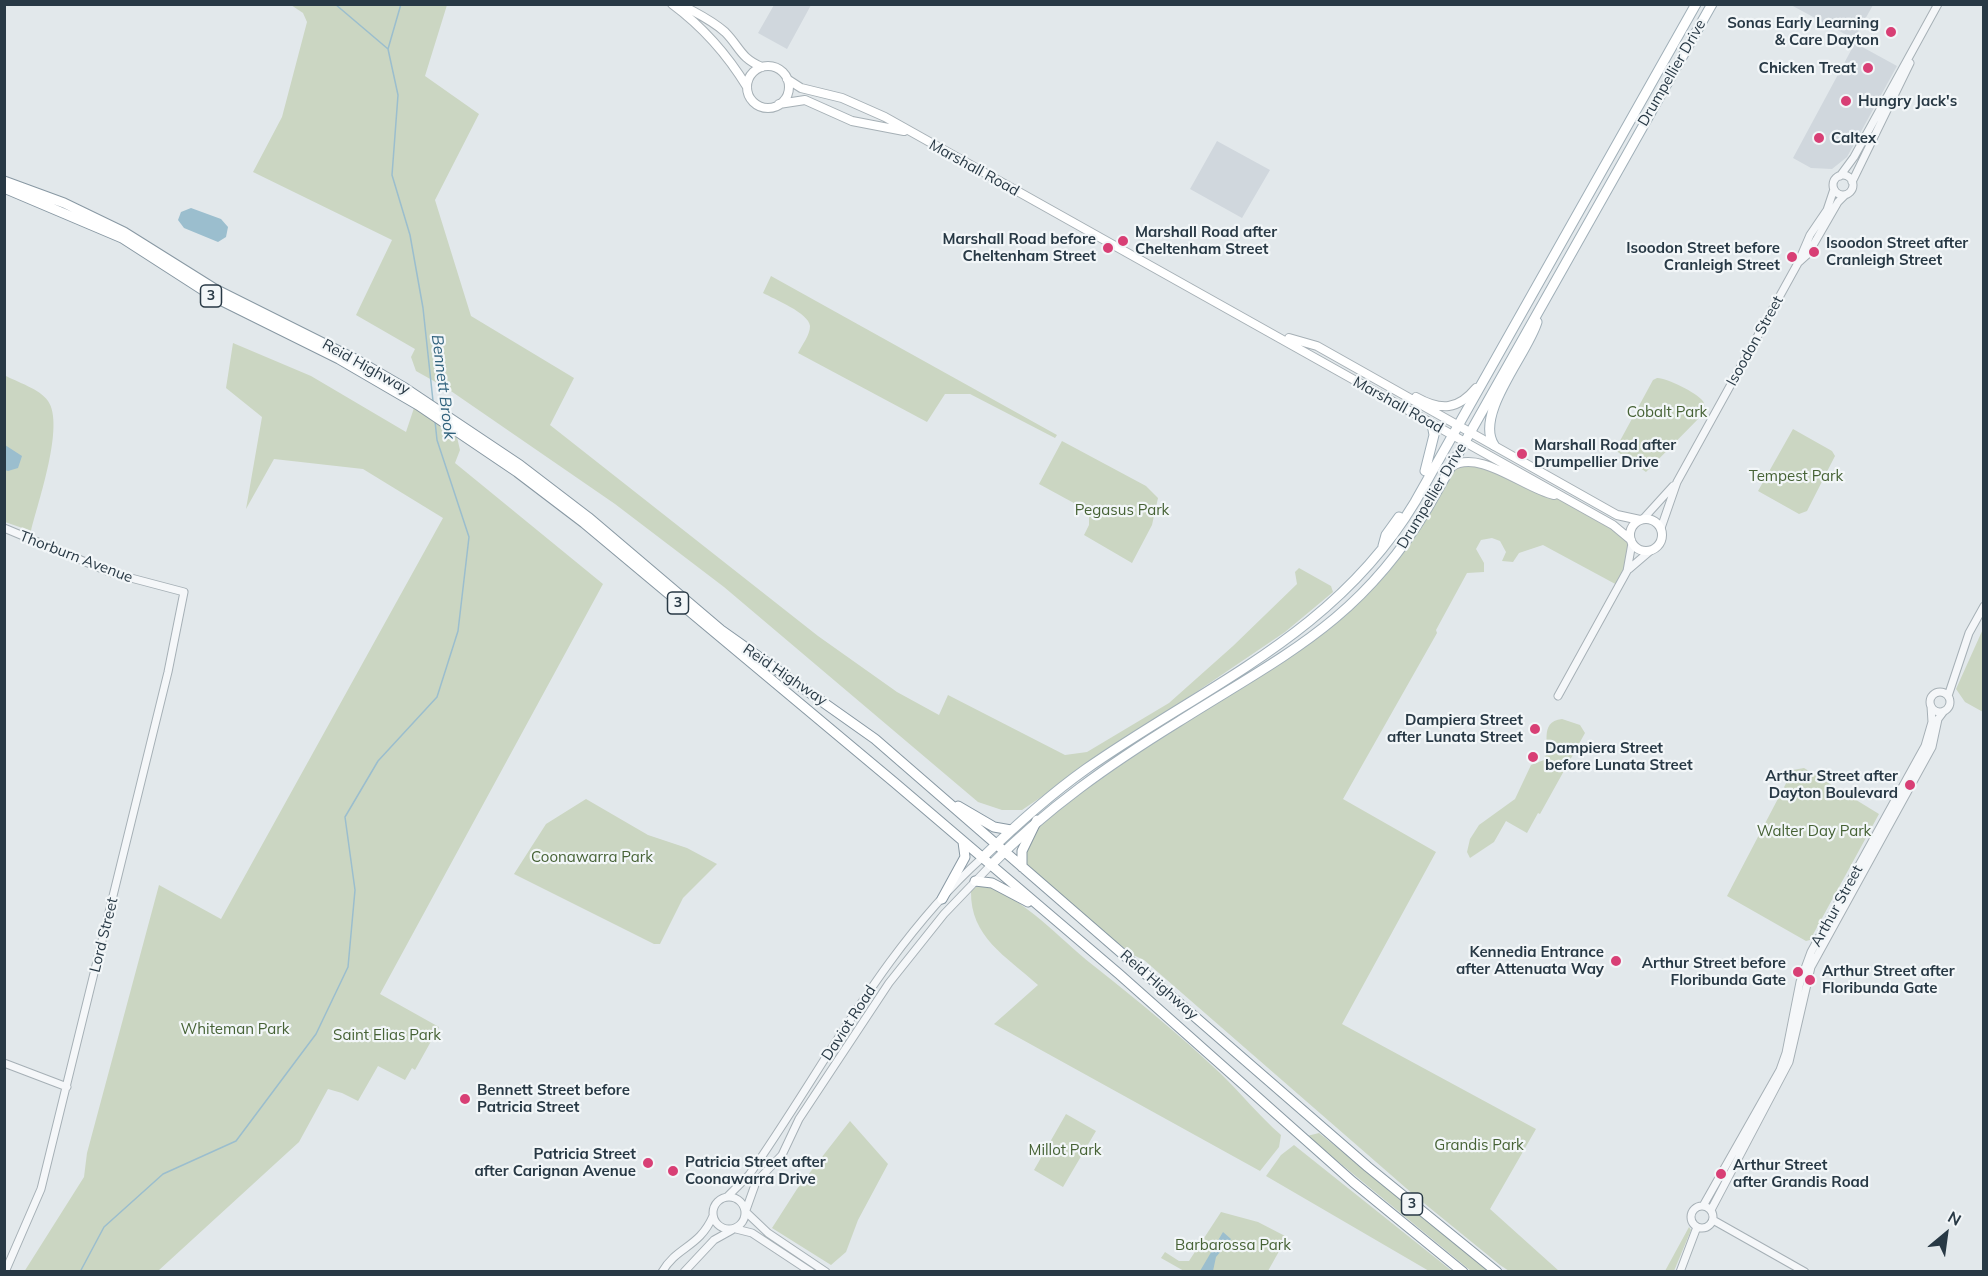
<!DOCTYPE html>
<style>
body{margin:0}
#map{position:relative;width:1988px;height:1276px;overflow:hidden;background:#e2e8eb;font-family:Mulish,sans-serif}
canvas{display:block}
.frame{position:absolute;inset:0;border:6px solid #283945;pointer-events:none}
.north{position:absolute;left:1916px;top:1204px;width:60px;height:60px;-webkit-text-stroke:4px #f2f6f8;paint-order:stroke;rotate:29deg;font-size:16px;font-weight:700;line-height:24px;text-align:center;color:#283945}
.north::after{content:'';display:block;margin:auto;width:21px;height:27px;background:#283945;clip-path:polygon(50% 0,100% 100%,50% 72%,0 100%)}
</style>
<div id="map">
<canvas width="1988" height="1276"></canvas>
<div class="frame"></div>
<div class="north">N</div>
</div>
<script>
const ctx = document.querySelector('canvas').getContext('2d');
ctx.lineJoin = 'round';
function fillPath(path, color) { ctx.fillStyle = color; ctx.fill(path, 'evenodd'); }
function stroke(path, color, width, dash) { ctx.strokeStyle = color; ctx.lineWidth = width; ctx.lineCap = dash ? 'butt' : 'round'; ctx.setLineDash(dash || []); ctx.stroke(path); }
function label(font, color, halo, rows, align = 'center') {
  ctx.font = font + ' Mulish,sans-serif'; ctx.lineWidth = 4.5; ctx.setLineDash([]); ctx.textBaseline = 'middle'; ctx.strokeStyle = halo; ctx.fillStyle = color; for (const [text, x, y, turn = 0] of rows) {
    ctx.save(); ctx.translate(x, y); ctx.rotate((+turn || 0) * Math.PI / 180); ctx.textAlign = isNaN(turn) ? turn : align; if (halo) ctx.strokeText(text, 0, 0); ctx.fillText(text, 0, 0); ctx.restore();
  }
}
fillPath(new Path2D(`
 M774,5h37l-24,44 -29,-16z
 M1791,5h82l-19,34z
 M1855,43l42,23 -50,91 -15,12 -21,-1 -18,-10z
 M1217,141l53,29 -28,48 -52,-29z`), '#d0d7dd');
fillPath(new Path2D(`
 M291,5h156l-22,71 54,38 -44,86 36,116 103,62 -24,47 268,211 79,56 42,23 9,-20 117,60 22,-3 82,-49 64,-57 64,-62 -2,-12 4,-4 32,18 2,6 -48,40 -263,178h-20l-24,-8 -254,-215 -109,-83 -167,-115 -32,-18 -5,-14 4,-8 -59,-34 36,-75 -139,-68 29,-55 25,-95 -4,-9z
 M771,276l286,159 -2,3 -85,-44h-25l-18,28 -129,-69c4,-8 12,-18 12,-27 -1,-13 -36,-27 -47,-33z
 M233,343l78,33 95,56 12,-36 34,20 8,34 -5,13 148,121 -223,410 59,33 -24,43 -3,-2 -7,12 -27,-14 -20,35 -16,-8 -14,-4 -29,53 -141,129 -134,1 60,-95 3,-24 72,-268 62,34 222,-401 -80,-49 -89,-10 -28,50 16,-92 -36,-29z
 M4,375c13,7 36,14 44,26 17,24 -10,101 -17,130l-26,-9z
 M1657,378c8,-1 40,15 45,22 4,4 2,10 1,14l-57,58 -31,-22 38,-70z
 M1793,429l39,22 3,5 -28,55 -8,3 -41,-23z
 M1062,441l84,45 12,12 -6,27 -20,38 -48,-28 5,-10v-11l-6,-6 -44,-24z
 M1468,462c60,23 119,39 166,84l-15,40 -76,-41 -24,8 -6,9 -11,-1 4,-9 -6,-11 -8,-3 -11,2 -5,9 8,14v9l-17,1 -31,57 1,3 -94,166 93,53 -94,172 194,105 -46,80 69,62h-50l-9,-6 -86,-70 -270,-235 -11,-5 -111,-88c0,-33 18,-49 42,-69l251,-161 76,-74 59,-96z
 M1983,629v83l-18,-10 -9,-13z
 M1562,719l18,6 5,8 -45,81 -2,-1 -11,20 -21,-12 -12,21 -24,16 -3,-6 3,-13 9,-14 36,-26 16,-34 13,-5c8,-13 -7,-38 18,-41z
 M1804,768l75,46 -69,126 -4,1 -79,-45 66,-126z
 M586,799l62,36 39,13 30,16 -34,34 -23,46h-6l-140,-70 32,-50z
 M980,884c47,15 77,53 114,82 43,34 86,69 126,107 21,20 39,43 61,62l-2,12 -19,24 -266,-147 44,-39c-32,-29 -68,-48 -67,-94z
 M1066,1114l30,17 -33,56 -29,-17z
 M850,1121l38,43 -30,56 -12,32 -15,13 -59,-37 25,-39z
 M1319,1133l174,138h-22l-164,-135z
 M1294,1145l158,126h-23l-163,-95 15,-21z
 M1221,1212l37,10 29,15 -19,34h-84l-23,-13 4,-6 14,9h10z
 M1689,1227l2,3 -17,41h-9z`), '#cbd6c2');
fillPath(new Path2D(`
 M191,208l30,11 7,8 -2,10 -8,5 -34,-14 -6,-8 3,-8z
 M5,445l17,11 -4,12 -10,3 -3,-1z
 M1223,1232l8,7 -15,18 -3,14h-13z`), '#9bbece');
stroke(new Path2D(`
 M335,4l53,45
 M401,4l-13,45 10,46 -6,80 18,60 13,73 10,93
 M80,1272l24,-45 59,-53 73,-33 80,-107 32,-67 7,-77 -10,-73 33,-56 59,-64 21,-66 11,-94 -32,-97 -2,-19`), '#9bbece', 1.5);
const tertiary = new Path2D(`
 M1833 185a10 10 0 1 1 20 0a10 10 0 1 1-20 0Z
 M1840,176l14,-19 84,-153
 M1852,182l58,-119
 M1798,263l10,-9 30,-52 7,-7
 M1643,519l30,-33
 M4,528l108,45 72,19 -16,80 -127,517 -36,83
 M1661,528l16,-46 121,-219 12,-28 17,-25 7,-21
 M1629,569l21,-18
 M1930 702a10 10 0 1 1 20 0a10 10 0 1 1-20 0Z
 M1558,696l69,-125 5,-28
 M1948,696l21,-63 15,-27
 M4,1063l63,24
 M713 1213a16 16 0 1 1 32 0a16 16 0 1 1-32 0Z
 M727,1197l22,-22c75,-107 135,-229 233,-317
 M1691 1217a11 11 0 1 1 22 0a11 11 0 1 1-22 0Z
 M1703,1206l77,-136 6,-17 14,-71 11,-30 114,-206 7,-24 -1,-16
 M746,1210l10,-28 26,-27 17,-36 90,-136 55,-69 47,-49
 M1711,1210l78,-148 22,-95 121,-220 6,-28 6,-8
 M746,1212l22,21 58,39
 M1713,1220l92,52
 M736,1229l16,4 59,39
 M662,1272c15,-26 37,-24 51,-56
 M684,1272l30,-32 18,-10
 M1680,1272l17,-45`);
const secondary = new Path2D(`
 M672,4c31,23 55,50 75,83
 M680,4c16,9 32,16 45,28 15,15 15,26 37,35
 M747 87a21 21 0 1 1 42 0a21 21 0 1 1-42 0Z
 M787,79l14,9 41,10 43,19 728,408 18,15
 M779,104l26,-4 47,21 52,10
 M1289,338l28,8 300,169 23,5
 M1416,397c25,14 42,13 60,-9
 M1451,467c28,-19 74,22 103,28
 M1630 535a16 16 0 1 1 32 0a16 16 0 1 1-32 0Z`);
const primary = new Path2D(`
 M1494,445c-20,-31 34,-92 43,-123
 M1425,471l9,-36 -2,-11
 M1383,546l3,-11 13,-18
 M982,858c34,-33 66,-62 104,-89 120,-84 250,-135 329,-267l281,-498
 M991,865c56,-57 119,-101 187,-143 106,-67 182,-101 249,-213l285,-505`);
const trunk = new Path2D(`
 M4,181l60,22 60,29 91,57 142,71 48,28 115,77 68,52 133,113 154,109 493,428 129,105
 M4,188l118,50 90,58 127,63 79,46 99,67 67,51 311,260 224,191 234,208 110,90
 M958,806l36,21 17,3
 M1022,867v-16l15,-31
 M975,881l17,2 36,19
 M942,899l23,-42 -2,-15`);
stroke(tertiary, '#a6b0b6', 9);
stroke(secondary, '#a6b0b6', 10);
stroke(primary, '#a0afb8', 11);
stroke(trunk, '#8898a3', 11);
stroke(tertiary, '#f5f7f9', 7);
stroke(secondary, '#fff', 8);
stroke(primary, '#fff', 9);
stroke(trunk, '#fff', 9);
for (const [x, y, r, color] of [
 [1891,32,6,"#d83f75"],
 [1868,68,6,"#d83f75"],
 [1846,101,6,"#d83f75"],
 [1819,138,6,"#d83f75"],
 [1123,241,6,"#d83f75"],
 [1108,248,6,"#d83f75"],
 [1814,252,6,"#d83f75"],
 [1792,257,6,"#d83f75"],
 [1522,454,6,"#d83f75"],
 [1535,729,6,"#d83f75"],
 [1533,757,6,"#d83f75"],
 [1910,785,6,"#d83f75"],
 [1616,961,6,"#d83f75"],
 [1798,972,6,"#d83f75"],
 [1810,980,6,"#d83f75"],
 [465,1099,6,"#d83f75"],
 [648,1163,6,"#d83f75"],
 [673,1171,6,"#d83f75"],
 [1721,1174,6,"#d83f75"]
]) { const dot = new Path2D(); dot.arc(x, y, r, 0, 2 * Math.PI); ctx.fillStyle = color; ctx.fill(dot); stroke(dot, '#f2f6f8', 2); }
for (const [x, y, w] of [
 [211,296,21],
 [678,603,21],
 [1412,1204,21]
]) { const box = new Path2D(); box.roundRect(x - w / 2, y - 11, w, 22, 4.5); ctx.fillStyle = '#f2f6f8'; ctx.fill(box); stroke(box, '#283945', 1.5); }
label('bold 14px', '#283945', null, [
 ["3",211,296],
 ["3",678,603],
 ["3",1412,1204]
]);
label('bold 15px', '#283945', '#f2f6f8', [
 ["Sonas Early Learning",1879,23,"right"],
 ["& Care Dayton",1879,40,"right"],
 ["Chicken Treat",1856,68,"right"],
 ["Hungry Jack's",1858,101],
 ["Caltex",1831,138],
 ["Marshall Road after",1135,232],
 ["Cheltenham Street",1135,249],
 ["Marshall Road before",1096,239,"right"],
 ["Cheltenham Street",1096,256,"right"],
 ["Isoodon Street after",1826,243],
 ["Cranleigh Street",1826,260],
 ["Isoodon Street before",1780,248,"right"],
 ["Cranleigh Street",1780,265,"right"],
 ["Marshall Road after",1534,445],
 ["Drumpellier Drive",1534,462],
 ["Dampiera Street",1523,720,"right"],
 ["after Lunata Street",1523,737,"right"],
 ["Dampiera Street",1545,748],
 ["before Lunata Street",1545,765],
 ["Arthur Street after",1898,776,"right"],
 ["Dayton Boulevard",1898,793,"right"],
 ["Kennedia Entrance",1604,952,"right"],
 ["after Attenuata Way",1604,969,"right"],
 ["Arthur Street before",1786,963,"right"],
 ["Floribunda Gate",1786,980,"right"],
 ["Arthur Street after",1822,971],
 ["Floribunda Gate",1822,988],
 ["Bennett Street before",477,1090],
 ["Patricia Street",477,1107],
 ["Patricia Street",636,1154,"right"],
 ["after Carignan Avenue",636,1171,"right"],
 ["Patricia Street after",685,1162],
 ["Coonawarra Drive",685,1179],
 ["Arthur Street",1733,1165],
 ["after Grandis Road",1733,1182]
], 'left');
label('15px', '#283945', '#f2f6f8', [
 ["Drumpellier Drive",1672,73,-60],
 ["Marshall Road",974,168,29],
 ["Isoodon Street",1755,341,-61],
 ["Reid Highway",366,367,29],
 ["Marshall Road",1398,405,29],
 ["Drumpellier Drive",1432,496,-59],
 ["Thorburn Avenue",76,557,21],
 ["Reid Highway",785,675,34],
 ["Arthur Street",1837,906,-61],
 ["Lord Street",104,935,-76],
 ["Reid Highway",1159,985,41],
 ["Daviot Road",849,1023,-57]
]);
label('15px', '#466235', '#f2f6f8', [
 ["Cobalt Park",1667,412],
 ["Tempest Park",1796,476],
 ["Pegasus Park",1122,510],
 ["Walter Day Park",1814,831],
 ["Coonawarra Park",592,857],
 ["Whiteman Park",235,1029],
 ["Saint Elias Park",387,1035],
 ["Grandis Park",1479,1145],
 ["Millot Park",1065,1150],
 ["Barbarossa Park",1233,1245]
]);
label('italic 16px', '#2f617c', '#f2f6f8', [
 ["Bennett Brook",443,387,83]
]);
</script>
